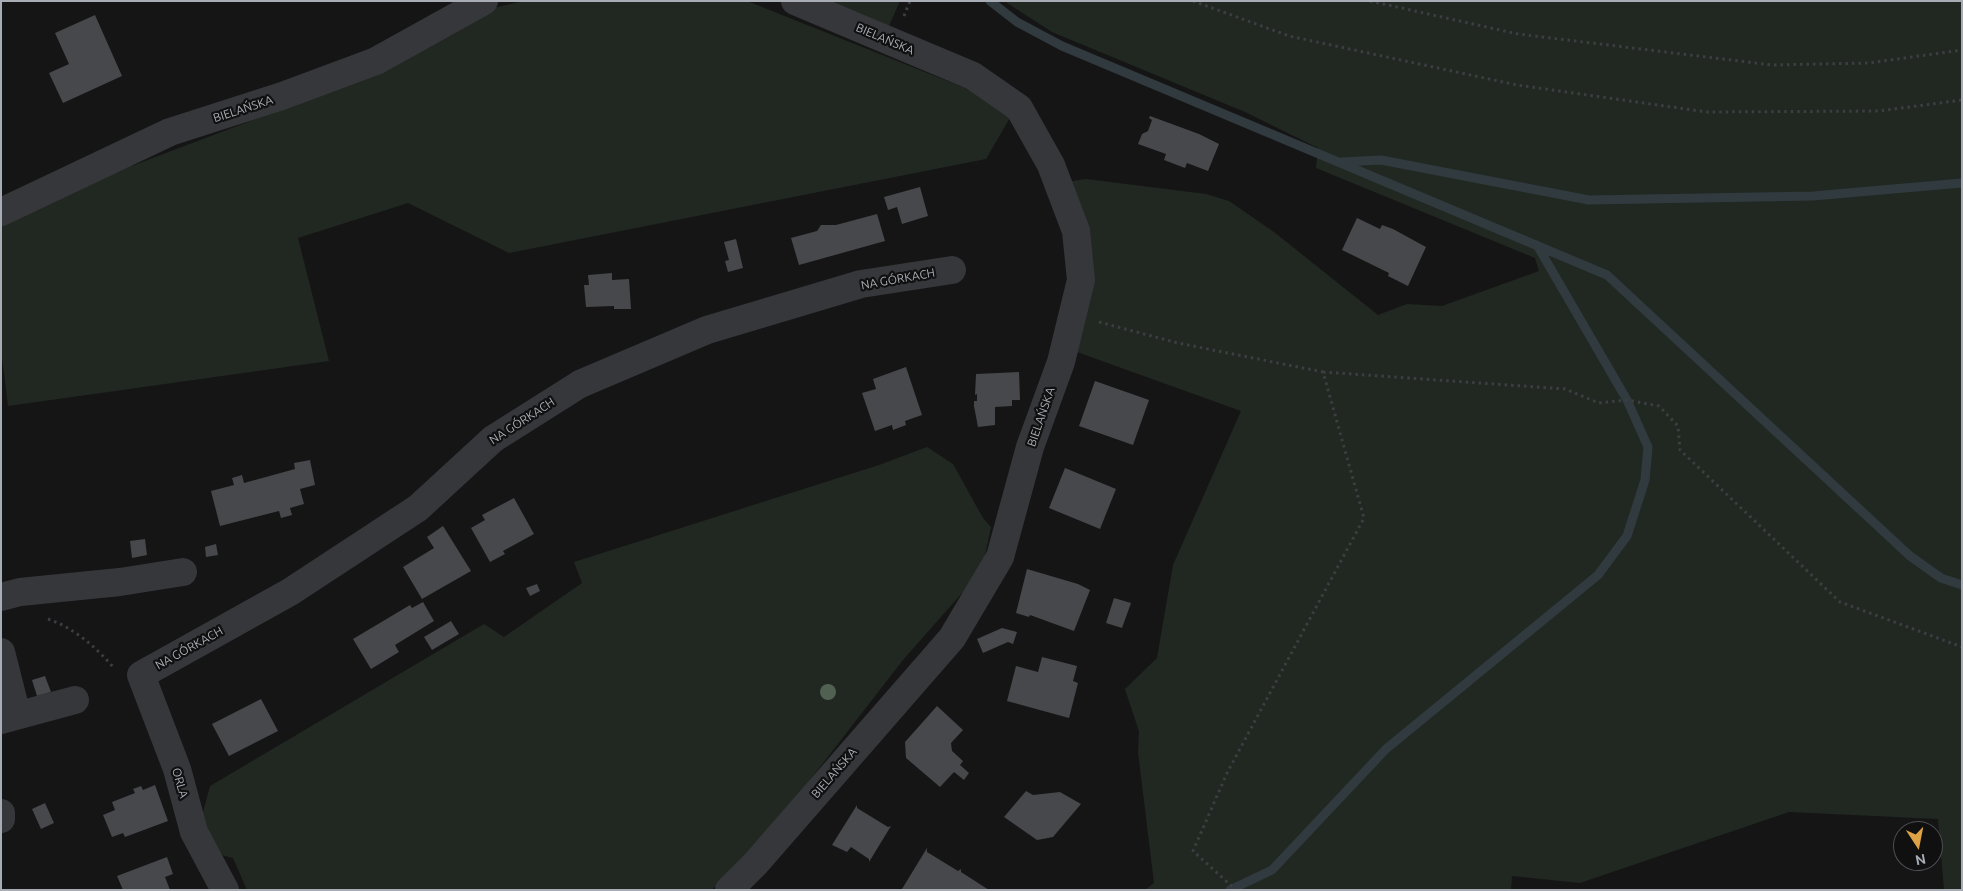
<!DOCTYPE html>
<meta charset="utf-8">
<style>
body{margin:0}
#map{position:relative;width:1963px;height:891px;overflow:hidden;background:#151516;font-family:Ubuntu,sans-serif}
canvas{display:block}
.frame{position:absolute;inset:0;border:2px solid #a8adb5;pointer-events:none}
.north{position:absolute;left:1893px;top:821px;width:50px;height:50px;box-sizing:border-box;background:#101011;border:1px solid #4d4f53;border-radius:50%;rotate:169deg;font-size:14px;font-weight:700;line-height:20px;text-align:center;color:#a8adb5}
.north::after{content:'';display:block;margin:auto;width:18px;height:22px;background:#dda146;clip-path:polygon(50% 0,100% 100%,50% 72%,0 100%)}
</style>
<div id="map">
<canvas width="1963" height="891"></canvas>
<div class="frame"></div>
<div class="north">N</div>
</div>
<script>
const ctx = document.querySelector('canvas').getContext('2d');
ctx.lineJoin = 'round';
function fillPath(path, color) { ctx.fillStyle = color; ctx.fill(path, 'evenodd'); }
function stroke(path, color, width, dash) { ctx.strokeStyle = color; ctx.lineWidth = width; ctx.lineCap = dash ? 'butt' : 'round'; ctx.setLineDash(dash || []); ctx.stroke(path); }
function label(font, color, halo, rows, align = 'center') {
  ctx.font = font + ' Ubuntu,sans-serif'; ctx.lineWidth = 4.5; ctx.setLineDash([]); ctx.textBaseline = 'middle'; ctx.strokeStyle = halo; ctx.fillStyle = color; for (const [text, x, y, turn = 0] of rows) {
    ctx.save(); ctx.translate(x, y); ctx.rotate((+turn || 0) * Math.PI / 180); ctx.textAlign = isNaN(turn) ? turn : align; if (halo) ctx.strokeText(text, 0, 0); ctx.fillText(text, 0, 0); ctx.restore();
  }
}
fillPath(new Path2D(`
 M524,1h223l233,93 31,22 -25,43 -477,94 -101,-50 -110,35 31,123 -321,45 -7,-57v-129l99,-42 256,-97 133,-72z
 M822,1h78l-12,27z
 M1004,1h958v889h-18l-6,-71 -149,-7 -209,71 -68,-7 -1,14h-366l9,-7 -16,-131 1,-21 -14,-42 32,-31 16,-93 68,-154 -164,-59 -11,-170 20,-3 120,15 23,7 45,31 104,83 29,-11 35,2 97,-35 -4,-13 -219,-90 2,-20 -73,-36 -193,-80z
 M927,447l26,17 30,54 8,9 -7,33 -14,24 -67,76 -121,156 -70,74h-465l-14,-32 -20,-5 -13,-29 10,-38 274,-162 20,13 78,-54 -8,-21 305,-97z`), '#212822');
stroke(new Path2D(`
 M990,1l27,21 45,24 545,229 303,281 31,22 21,7
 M1341,162l40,-2 208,40 224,-4 149,-13
 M1230,890l42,-20 114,-121 212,-174 29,-39 18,-56 3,-33 -21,-47 -90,-155`), '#313a3f', 9);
fillPath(new Path2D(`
 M95,15l27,61 -59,27 -14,-30 20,-9 -14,-31z
 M1150,116l49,18 20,10 -11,27 -21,-8 -2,5 -21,-8 2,-6 -28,-10 4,-10 6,-3 4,-11 -3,-2z
 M920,187l8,29 -26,8 -5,-17 -9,3 -4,-13z
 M877,214l8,27 -86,24 -8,-27 26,-7 4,-6h15z
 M1357,218l23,11 2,-4 11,4 33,18 -18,39 -20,-10 1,-3 -47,-23z
 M736,239l7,29 -15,4 -3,-11 4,-1 -5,-18z
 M612,273v7l17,-1 2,30h-17v-3l-28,1 -2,-22h5l-1,-10z
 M906,367l16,48 -17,6 1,4 -13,5 -1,-5 -17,6 -13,-38 14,-4 -3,-10z
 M1019,372l1,28h-8v6l-17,1v18l-17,2 -4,-21v-5h3v-7l-2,1 1,-21z
 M1095,381l54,19 -16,45 -54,-19z
 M310,460l5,25 -15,4 4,15 -14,4 2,7 -11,3 -2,-7 -59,15 -9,-35 23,-6 -2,-7 10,-3 2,8 51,-14 -1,-6z
 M1065,468l51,21 -16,40 -51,-21z
 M514,498l20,36 -31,17 2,3 -15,8 -19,-34 14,-8 -3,-5z
 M443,526l28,45 -49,28 -19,-32 31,-19 -7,-11z
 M145,539l2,16 -15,3 -2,-17z
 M216,544l2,11 -12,2 -1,-10z
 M1027,569l51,15 12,6 -16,41 -44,-16 -1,2 -13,-4z
 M537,584l3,7 -10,5 -4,-8z
 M1114,598l17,5 -9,25 -16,-5z
 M423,602l11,19 -39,24 4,7 -28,17 -18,-30 57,-34 2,3z
 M451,621l8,13 -27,16 -8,-13z
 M1002,628l15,4 -4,12 -5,-2 -25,11 -6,-14z
 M1042,657l35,9 -4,15 5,2 -9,35 -62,-17 9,-35 22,6z
 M45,676l6,16 -14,4 -5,-16z
 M261,699l17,32 -49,25 -17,-32z
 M937,706l26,24 -12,13 1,8 11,10 -3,4 9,8 -5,7 -10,-8 -14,15 -34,-29 -1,-16z
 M155,785l13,36 -43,16 -2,-4 -11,4 -9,-22 12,-5 -3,-8 23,-9 -2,-4 8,-3 2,4z
 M1026,791l7,4 27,-3 21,12 -28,33 -16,3 -33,-23z
 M45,803l9,20 -13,6 -9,-20z
 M857,805v3l31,19 3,-1 -22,36v-3l-18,-12 -4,5 -15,-7z
 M927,848v4l31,19 3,-2v3l28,18 -87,-1z
 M167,857l6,17 -8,3 5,13h-47l-6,-14z`), '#47484b');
stroke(new Path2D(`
 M1193,1l96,35 228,49 190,27 172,-1 83,-11
 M1370,1l148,33 254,31 97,-2 93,-13
 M904,16l6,-15
 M1099,322l79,21 145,29 41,146 -137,255 -34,78 43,39
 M1323,372l242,17 34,14 28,-3 32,6 19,20 2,24 160,152 122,45
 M48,619c26,9 48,28 66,49`), '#3c3e42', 3, [2.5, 4]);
stroke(new Path2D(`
 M1,212l169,-80 112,-36 94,-35 108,-60
 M1,597l19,-5 100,-10 63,-10
 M1,652l16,63
 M1,720l74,-20
 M1,813v6
 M225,890l-31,-58 -17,-63 -36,-94 149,-83 128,-84 75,-69 87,-55 127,-54 154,-46 91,-14
 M729,890l27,-27 196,-225 48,-81 30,-110 31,-85 20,-82 -5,-49 -25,-66 -32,-57 -46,-32 -178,-75`), '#36373b', 28);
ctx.fillStyle = '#506051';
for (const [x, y] of [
 [828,692]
]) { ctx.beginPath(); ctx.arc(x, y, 8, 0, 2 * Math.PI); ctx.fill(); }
label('12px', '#a8adb5', '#101011', [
 ["BIELAŃSKA",885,39,23],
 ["BIELAŃSKA",243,109,-18],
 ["NA GÓRKACH",898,279,-10],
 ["BIELAŃSKA",1041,417,-71],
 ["NA GÓRKACH",522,421,-33],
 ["NA GÓRKACH",189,648,-29],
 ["BIELAŃSKA",834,773,-49],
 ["ORLA",180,783,74]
]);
</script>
